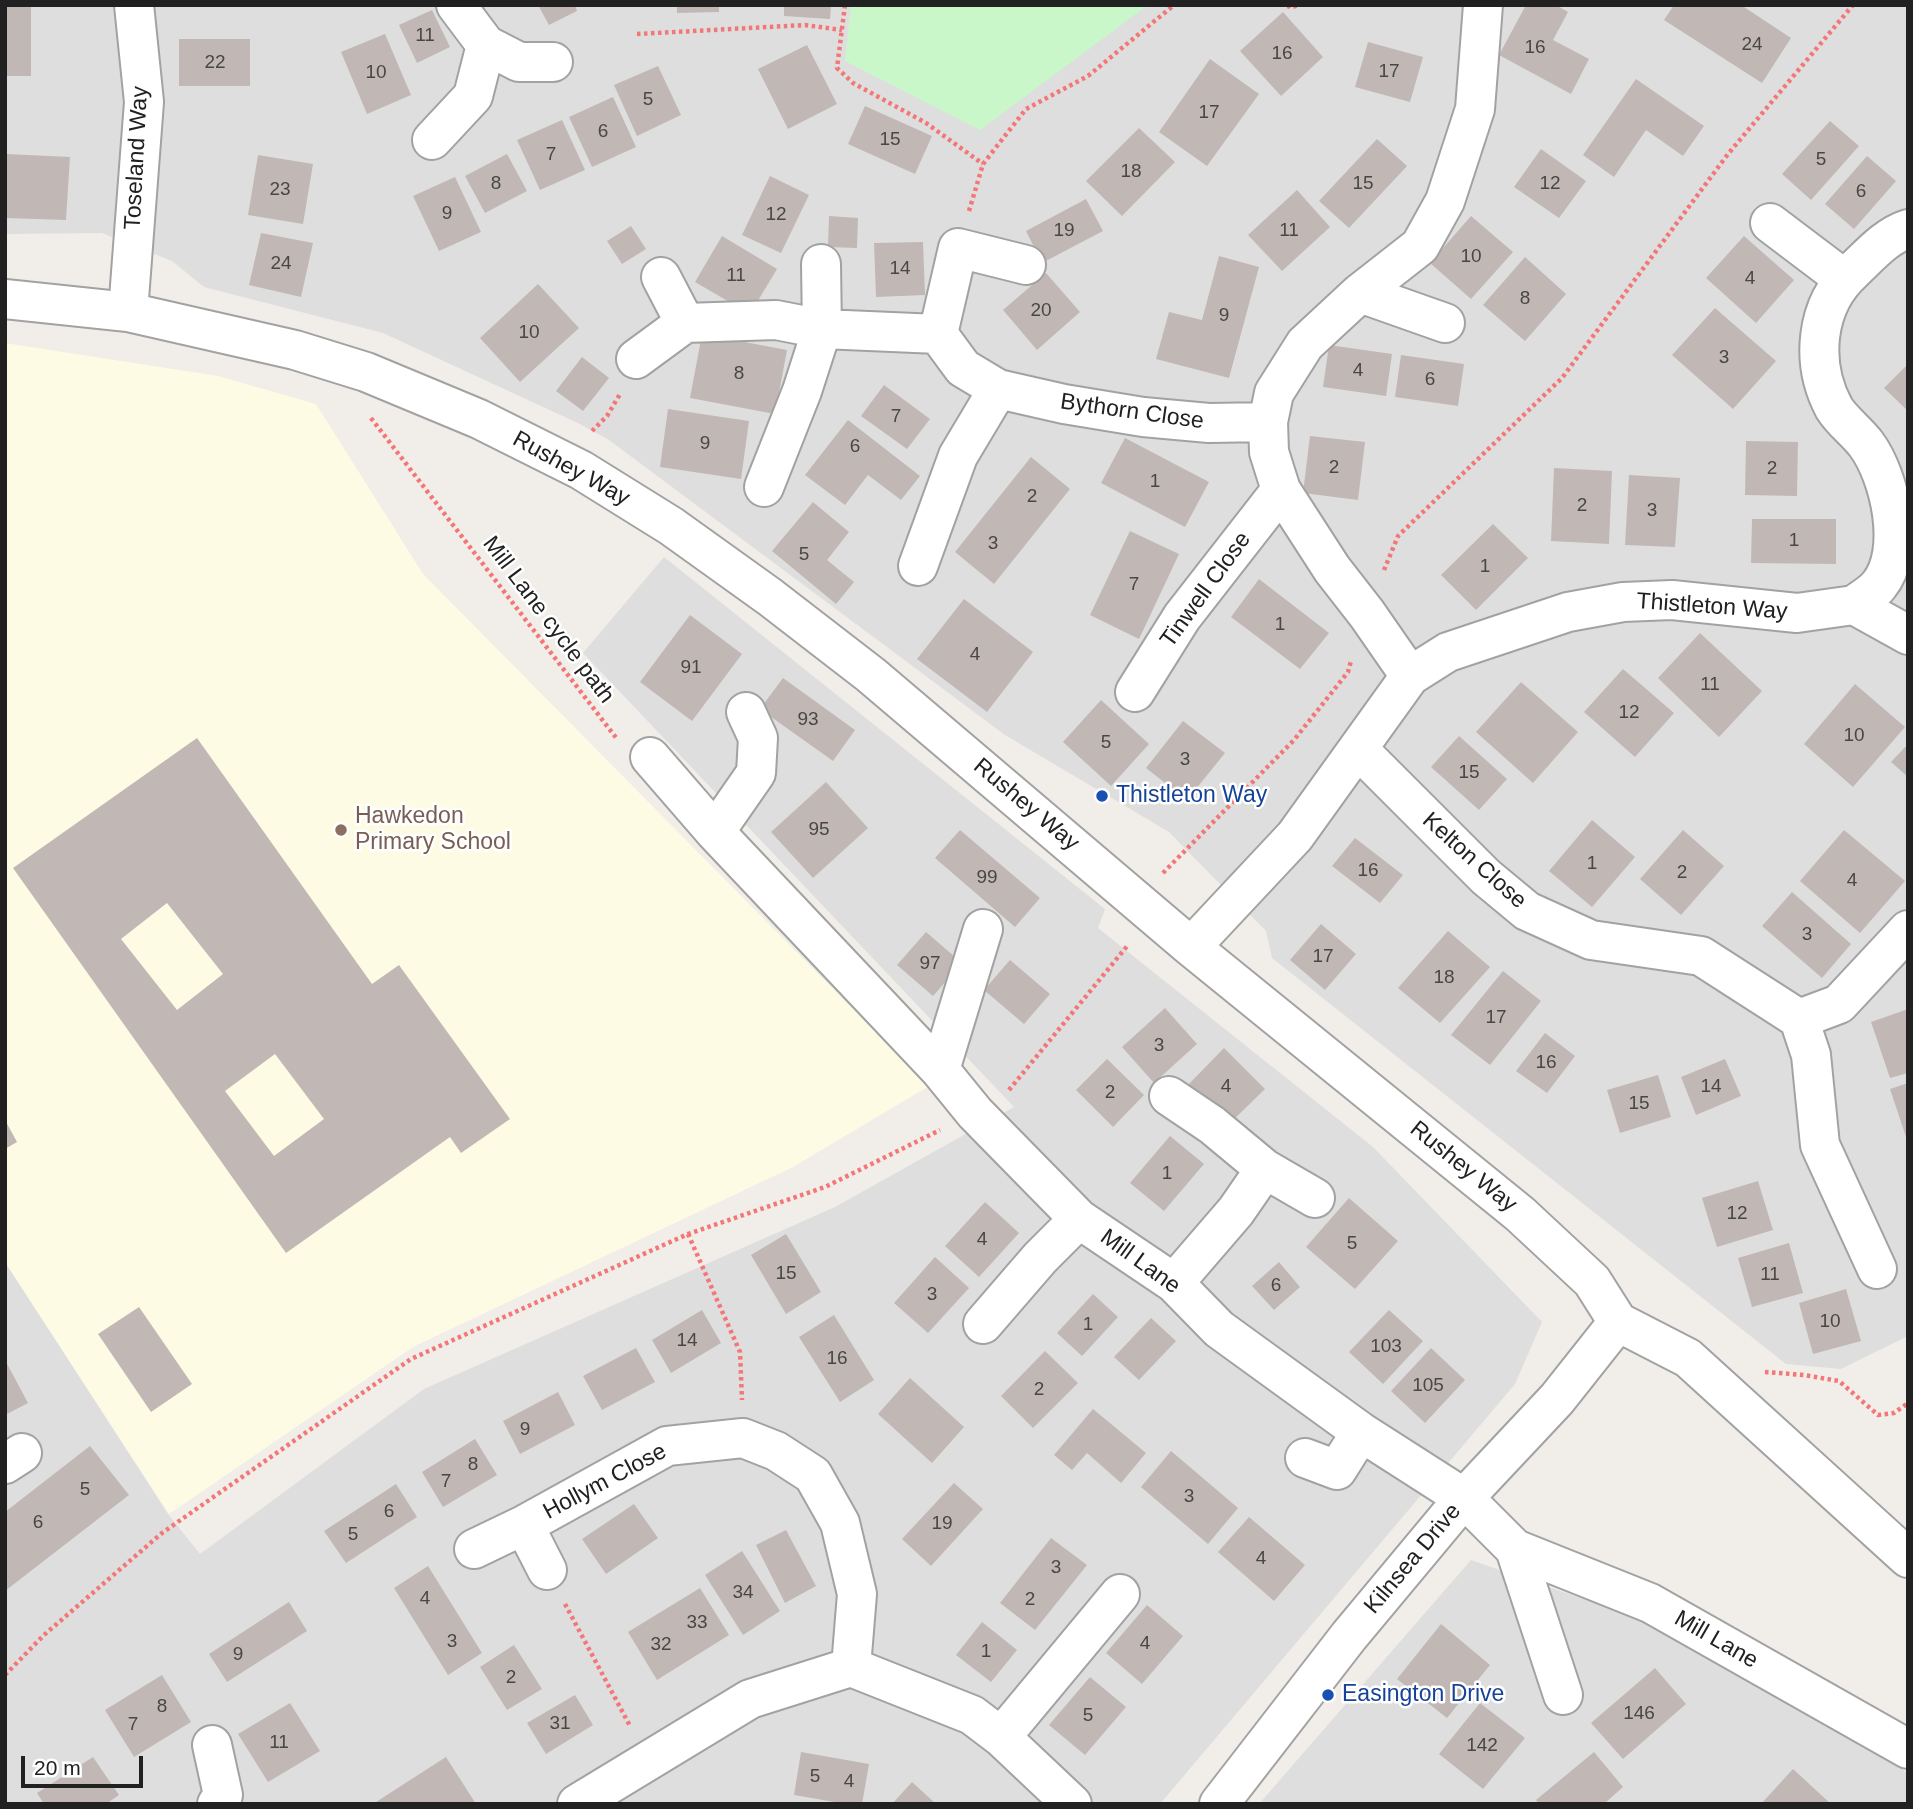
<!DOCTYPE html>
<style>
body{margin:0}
#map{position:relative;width:1913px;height:1809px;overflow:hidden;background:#f1ede8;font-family:Helvetica,sans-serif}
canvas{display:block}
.frame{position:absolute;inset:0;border:7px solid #212121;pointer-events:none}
.scale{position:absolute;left:21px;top:1756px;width:122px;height:32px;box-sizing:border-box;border:4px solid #212121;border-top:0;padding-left:9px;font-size:21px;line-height:24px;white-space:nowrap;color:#212121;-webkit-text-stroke:5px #fff;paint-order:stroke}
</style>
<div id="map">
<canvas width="1913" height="1809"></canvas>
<div class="frame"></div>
<div class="scale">20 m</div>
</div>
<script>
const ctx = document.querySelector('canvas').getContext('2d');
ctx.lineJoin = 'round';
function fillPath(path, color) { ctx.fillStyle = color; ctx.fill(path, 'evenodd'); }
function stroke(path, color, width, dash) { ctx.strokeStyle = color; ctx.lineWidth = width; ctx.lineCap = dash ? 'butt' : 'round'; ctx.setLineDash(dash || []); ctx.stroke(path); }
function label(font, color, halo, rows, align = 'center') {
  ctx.font = font + ' Helvetica,sans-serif'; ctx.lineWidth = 5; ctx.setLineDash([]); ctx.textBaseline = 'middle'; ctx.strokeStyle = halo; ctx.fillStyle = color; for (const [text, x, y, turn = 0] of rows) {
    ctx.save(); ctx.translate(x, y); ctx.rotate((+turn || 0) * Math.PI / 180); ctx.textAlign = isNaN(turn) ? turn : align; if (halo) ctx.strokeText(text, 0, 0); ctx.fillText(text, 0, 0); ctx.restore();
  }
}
fillPath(new Path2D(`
 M5,5h1903v1331l-67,33 -55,-5 -514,-406 -6,-27 -97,-99 -164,-97 -396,-295 -29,-16 -197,-91 -179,-46 -32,-26 -70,-28 -97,1z
 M664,557l441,352 -7,19 275,219 169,175 -27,62 -355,420h-1155v-542l163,252 32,40 224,-165 411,-182 179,-100 -431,-454z
 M1471,1560l184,64 238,137 15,13v30h-649z`), '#dfdede');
fillPath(new Path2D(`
 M5,343l213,33 98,28 107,170 506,512 -136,81 -380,180 -244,167 -164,-252z`), '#fefbe4');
fillPath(new Path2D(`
 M851,5h297l-168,125 -135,-69z`), '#caf7c9');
fillPath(new Path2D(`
 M5,5h26v71h-26z
 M538,5h37l2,6 -28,14z
 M677,5h42v7l-42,1z
 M784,5h47l-1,14 -46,-3z
 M1526,5h30l12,7 -15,28 36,19 -18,35 -72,-39z
 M1674,5h67l50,33 -29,45 -98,-63z
 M432,10l18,37 -33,16 -18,-38z
 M1283,12l40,45 -42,39 -41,-45z
 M385,34l26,61 -44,19 -26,-62z
 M179,39h71v47h-71z
 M1368,42l55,15 -13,45 -55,-15z
 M807,45l30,59 -49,25 -30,-60z
 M1210,59l49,35 -52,72 -48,-34z
 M658,66l23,49 -44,21 -23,-51z
 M1636,79l68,47 -21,30 -37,-26 -32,47 -31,-22z
 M613,97l23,50 -44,20 -23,-50z
 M865,106l67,30 -17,38 -67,-30z
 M562,120l23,50 -45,20 -23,-50z
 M1830,121l29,25 -48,54 -29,-26z
 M1139,128l36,34 -53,54 -36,-35z
 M1377,139l30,27 -58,62 -30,-27z
 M1541,149l45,32 -27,37 -45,-31z
 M7,154l63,3 -4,63 -61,-2z
 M507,154l20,37 -42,22 -20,-37z
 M258,155l55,9 -10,60 -55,-9z
 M1867,156l29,25 -42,48 -29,-25z
 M770,176l39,19 -28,58 -39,-18z
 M455,177l26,55 -42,19 -26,-55z
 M1297,190l33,37 -48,44 -34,-36z
 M1086,199l17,32 -61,32 -16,-32z
 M829,216l29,2 -1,30 -29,-1z
 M1471,216l42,36 -42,47 -41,-36z
 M631,226l15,23 -24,15 -15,-23z
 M261,233l52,10 -12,54 -52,-12z
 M722,236l55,33 -27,45 -55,-32z
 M1744,236l50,44 -38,43 -50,-45z
 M923,242l2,53 -49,2 -2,-54z
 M1219,256l40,11 -30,111 -73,-19 13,-47 33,8z
 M1525,257l41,37 -41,47 -42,-36z
 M1046,273l34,39 -43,38 -34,-40z
 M538,284l41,44 -59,54 -40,-44z
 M1715,308l61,53 -43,48 -61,-54z
 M702,334l85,16 -12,64 -85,-16z
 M1329,345l63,9 -6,42 -63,-9z
 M1401,355l63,9 -6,42 -63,-9z
 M582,357l27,21 -26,33 -27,-20z
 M1908,364v47l-24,-23z
 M884,385l46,34 -23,30 -46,-33z
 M668,409l81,12 -8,58 -81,-12z
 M848,420l72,56 -19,24 -33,-25 -23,30 -40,-30z
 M1310,436l55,6 -7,58 -55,-7z
 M1125,438l84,44 -24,45 -84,-44z
 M1746,441l52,1 -1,54 -52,-1z
 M1031,457l39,32 -76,95 -39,-32z
 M1554,468l58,3 -3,73 -58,-3z
 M1629,475l51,3 -5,69 -50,-2z
 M813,502l36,30 -22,28 27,22 -18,22 -64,-53z
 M1752,519h84v45l-85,-1z
 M1493,524l35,34 -52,52 -35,-35z
 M1130,531l49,23 -40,85 -49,-24z
 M1259,579l70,54 -29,36 -69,-52z
 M964,599l69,53 -46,60 -70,-53z
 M690,615l52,39 -50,67 -52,-39z
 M1700,633l62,58 -43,46 -61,-59z
 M1623,669l51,44 -39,44 -51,-45z
 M783,678l72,52 -22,31 -73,-52z
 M1521,682l57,50 -45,51 -57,-51z
 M1855,684l50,43 -52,60 -49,-43z
 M1101,700l48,44 -38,42 -48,-44z
 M1183,721l42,32 -38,47 -41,-32z
 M1459,736l48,43 -28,31 -48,-43z
 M197,738l175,246 27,-19 111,154 -49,34 -11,-16 -164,116 -273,-385zM167,903l56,71 -46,36 -56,-71zM275,1054l49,65 -50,37 -49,-65z
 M1908,744v33l-17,-15z
 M826,782l42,46 -55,50 -42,-46z
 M1592,820l43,37 -43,50 -43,-36z
 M960,830l80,68 -25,29 -80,-69z
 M1683,830l41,36 -43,49 -41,-36z
 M1844,830l61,51 -45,52 -60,-52z
 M1355,838l48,37 -23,28 -48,-37z
 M1792,892l59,52 -29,34 -60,-52z
 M1321,924l35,30 -31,36 -35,-30z
 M1448,931l42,36 -50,56 -42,-35z
 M926,932l36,31 -29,33 -36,-31z
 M1010,960l40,34 -26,30 -40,-34z
 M1503,971l38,30 -51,64 -39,-30z
 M1165,1008l32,36 -43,39 -32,-36z
 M1908,1009v64l-18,5 -19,-56z
 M1545,1033l30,23 -28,37 -31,-22z
 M1224,1048l41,41 -37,36 -40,-40z
 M1107,1059l37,36 -31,32 -37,-37z
 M1725,1059l16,37 -45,19 -15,-38z
 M1658,1075l13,42 -51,16 -13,-43z
 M1908,1083v57h-1l-17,-51z
 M5,1120l12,22 -12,7z
 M1170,1136l34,28 -40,47 -34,-28z
 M1758,1181l15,49 -56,17 -15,-49z
 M1349,1198l49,43 -43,48 -49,-42z
 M985,1202l34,31 -40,44 -34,-31z
 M786,1234l35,58 -35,22 -35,-59z
 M1789,1243l14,50 -51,14 -14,-49z
 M935,1257l34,31 -41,45 -34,-30z
 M1279,1262l21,25 -26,23 -22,-24z
 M1846,1289l15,52 -48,13 -14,-51z
 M1093,1294l25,23 -36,39 -25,-23z
 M139,1307l53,77 -41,28 -53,-78z
 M702,1310l19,33 -50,30 -19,-33z
 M1389,1310l34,31 -40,43 -34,-32z
 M834,1315l40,65 -34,22 -41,-65z
 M1151,1318l25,23 -37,39 -25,-23z
 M636,1348l19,34 -53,28 -19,-34z
 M1431,1348l34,32 -40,43 -34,-32z
 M1045,1351l33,32 -45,45 -32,-32z
 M5,1360l23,43 -23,12z
 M910,1378l54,49 -32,36 -54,-49z
 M558,1392l17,33 -55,29 -17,-33z
 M1093,1409l53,44 -25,30 -34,-30 -15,17 -18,-15z
 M475,1439l22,36 -54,32 -21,-35z
 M90,1446l39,49 -124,96v-79z
 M1171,1451l67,57 -30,36 -67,-57z
 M954,1483l29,26 -52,57 -29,-27z
 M396,1484l21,33 -71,46 -22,-32z
 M634,1504l24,34 -52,36 -24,-35z
 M1249,1517l56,48 -31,36 -56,-49z
 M786,1530l30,56 -31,17 -29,-58z
 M1051,1538l36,27 -52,65 -35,-27z
 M742,1551l38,60 -37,24 -38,-60z
 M428,1566l54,87 -34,22 -54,-87z
 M700,1588l29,47 -72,45 -29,-48z
 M289,1602l18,29 -80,51 -18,-28z
 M1147,1605l36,31 -41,48 -36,-31z
 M982,1622l35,28 -26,32 -35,-27z
 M1441,1624l49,41 -43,53 -50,-39z
 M514,1645l28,44 -35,21 -27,-43z
 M1655,1668l31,36 -63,55 -32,-36z
 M162,1675l29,47 -57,35 -29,-47z
 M1090,1677l36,30 -41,48 -36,-30z
 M575,1695l18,30 -47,29 -19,-31z
 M290,1703l30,48 -52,31 -30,-48z
 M1480,1703l45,35 -42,51 -44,-35z
 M801,1752l68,12 -7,40h-16l-52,-9z
 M1594,1752l29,35 -19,17h-65l-3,-4z
 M93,1757l26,38 -13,9h-62l-7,-11z
 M446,1757l30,47h-103l34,-22z
 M1793,1769l38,35h-70z
 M912,1782l24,22h-44z`), '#c1b8b5');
const minor = new Path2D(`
 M486,45l33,17h34
 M432,140l41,-44 13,-51 -30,-40
 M1770,223l74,56
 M661,277l24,46
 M1360,293l85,30
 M5,299l123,13 167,38 71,22 113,47 102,51 90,56 99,71 101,78 320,272 329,267 72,67 26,41 70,36 220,200
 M128,312l16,-210 -10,-97
 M938,334l20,-86 68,17
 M636,359l49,-36 91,-3 46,9 116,5 25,34 35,21 66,15 79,13 66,6 59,-1
 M764,487l38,-96 20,-62 -1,-65
 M918,566l40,-110 40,-67
 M1854,605c8,-6 19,-12 25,-20 28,-34 11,-109 -13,-141 -10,-13 -24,-23 -32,-36 -24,-45 -19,-103 19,-137 17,-16 33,-35 55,-42
 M1410,676l-43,-62 -35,-45 -51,-79 -12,-38 -1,-30 6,-29 31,-49 55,-51 60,-47 25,-45 30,-92 8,-104
 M1135,692l47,-75 99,-127
 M746,712l12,26 -2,35 -41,59 225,238 35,43 104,106 95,64 45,46 142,103 103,66 51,51 135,54 258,146
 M1358,749l128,128 41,34 64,29 110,16 98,63 12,36 9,90 57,124
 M650,757l65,75
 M1191,947l104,-111 115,-160 38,-24 120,-40 55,-10 49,-2 125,13 57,-8 54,30
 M1799,1019l40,-15 69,-74
 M940,1070l43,-141
 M1169,1096l43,29 53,44 50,29
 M1174,1283l62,-72 29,-42
 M983,1324l57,-66 39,-39
 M1305,1458l32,12 24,-38
 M5,1464l17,-11
 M524,1525l23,45
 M474,1549l50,-24 143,-79 76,-8 33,13 37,24 27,48 17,71 -6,73
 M1515,1549l48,146
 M1001,1737l119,-143
 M212,1745l11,50 -6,9
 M577,1804l173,-105 101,-32 121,48 29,22 71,67
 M1219,1804l130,-168 115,-138 93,-99 61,-77`);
stroke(minor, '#a2a2a2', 42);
stroke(new Path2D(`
 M845,5l-8,63 16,15 73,40 57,41
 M1288,5l2,3 8,-3
 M637,34l168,-9 37,5
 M969,211l14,-47 43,-55 62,-33 86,-71
 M371,418l246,321
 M592,431l15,-15 13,-22
 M1384,570l14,-34 164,-158 166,-224 125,-149
 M1163,873l131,-133 54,-68 3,-11
 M1009,1090l119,-145
 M688,1234l52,118 2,48
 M1765,1372l39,3 35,6 39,34 16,-2 14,-10
 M565,1604l65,122
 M5,1675l39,-40 118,-102 249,-174 277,-125 137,-47 115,-57`), '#f37777', 4.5, [3.5, 3.5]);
stroke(minor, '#fff', 38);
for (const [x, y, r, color] of [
 [1102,796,7,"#1a4fb4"],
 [341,830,7,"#8d6e63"],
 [1328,1695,7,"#1a4fb4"]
]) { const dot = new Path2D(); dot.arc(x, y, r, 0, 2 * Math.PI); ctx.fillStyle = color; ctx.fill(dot); stroke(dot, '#fff', 2.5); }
label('19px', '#494746', null, [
 ["11",425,36],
 ["24",1752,45],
 ["16",1535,48],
 ["16",1282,54],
 ["22",215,63],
 ["17",1389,72],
 ["10",376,73],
 ["5",648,100],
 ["17",1209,113],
 ["6",603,132],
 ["15",890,140],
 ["7",551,155],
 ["5",1821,160],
 ["18",1131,172],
 ["8",496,184],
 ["15",1363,184],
 ["12",1550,184],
 ["23",280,190],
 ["6",1861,192],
 ["9",447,214],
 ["12",776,215],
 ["19",1064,231],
 ["11",1289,231],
 ["10",1471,257],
 ["24",281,264],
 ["14",900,269],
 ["11",736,276],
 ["4",1750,279],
 ["8",1525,299],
 ["20",1041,311],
 ["9",1224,316],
 ["10",529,333],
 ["3",1724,358],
 ["4",1358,371],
 ["8",739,374],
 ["6",1430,380],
 ["7",896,417],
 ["9",705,444],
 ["6",855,447],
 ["2",1334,468],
 ["2",1772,469],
 ["1",1155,482],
 ["2",1032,497],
 ["2",1582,506],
 ["3",1652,511],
 ["1",1794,541],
 ["3",993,544],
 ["5",804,555],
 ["1",1485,567],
 ["7",1134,585],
 ["1",1280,625],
 ["4",975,655],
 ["91",691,668],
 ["11",1710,685],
 ["12",1629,713],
 ["93",808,720],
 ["10",1854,736],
 ["5",1106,743],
 ["3",1185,760],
 ["15",1469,773],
 ["95",819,830],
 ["1",1592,864],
 ["16",1368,871],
 ["2",1682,873],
 ["99",987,878],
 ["4",1852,881],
 ["3",1807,935],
 ["17",1323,957],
 ["97",930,964],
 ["18",1444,978],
 ["17",1496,1018],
 ["3",1159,1046],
 ["16",1546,1063],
 ["4",1226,1087],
 ["14",1711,1087],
 ["2",1110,1093],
 ["15",1639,1104],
 ["1",1167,1174],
 ["12",1737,1214],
 ["4",982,1240],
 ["5",1352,1244],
 ["15",786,1274],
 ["11",1770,1275],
 ["6",1276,1286],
 ["3",932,1295],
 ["10",1830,1322],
 ["1",1088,1325],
 ["14",687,1341],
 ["103",1386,1347],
 ["16",837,1359],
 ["105",1428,1386],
 ["2",1039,1390],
 ["9",525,1430],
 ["8",473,1465],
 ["7",446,1482],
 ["5",85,1490],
 ["3",1189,1497],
 ["6",389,1512],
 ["6",38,1523],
 ["19",942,1524],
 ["5",353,1535],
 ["4",1261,1559],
 ["3",1056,1568],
 ["34",743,1593],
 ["4",425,1599],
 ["2",1030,1600],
 ["33",697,1623],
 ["3",452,1642],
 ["4",1145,1644],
 ["32",661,1645],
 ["1",986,1652],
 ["9",238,1655],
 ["2",511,1678],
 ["8",162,1707],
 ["146",1639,1714],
 ["5",1088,1716],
 ["31",560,1724],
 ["7",133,1725],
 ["11",279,1743],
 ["142",1482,1746],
 ["5",815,1777],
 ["4",849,1782]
]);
label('23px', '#212121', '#fff', [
 ["Toseland Way",137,158,-87],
 ["Bythorn Close",1132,412,8],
 ["Rushey Way",571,469,29],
 ["Tinwell Close",1206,590,-54],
 ["Thistleton Way",1712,607,4],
 ["Mill Lane cycle path",548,620,53],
 ["Rushey Way",1026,805,40],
 ["Kelton Close",1474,861,42],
 ["Rushey Way",1463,1167,39],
 ["Mill Lane",1140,1262,36],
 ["Hollym Close",605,1482,-28],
 ["Kilnsea Drive",1413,1559,-50],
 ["Mill Lane",1716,1640,30]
]);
label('23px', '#164399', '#fff', [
 ["Thistleton Way",1116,796],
 ["Easington Drive",1342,1695]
], 'left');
label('23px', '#785e54', '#fff', [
 ["Hawkedon",355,817],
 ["Primary School",355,843]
], 'left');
</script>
